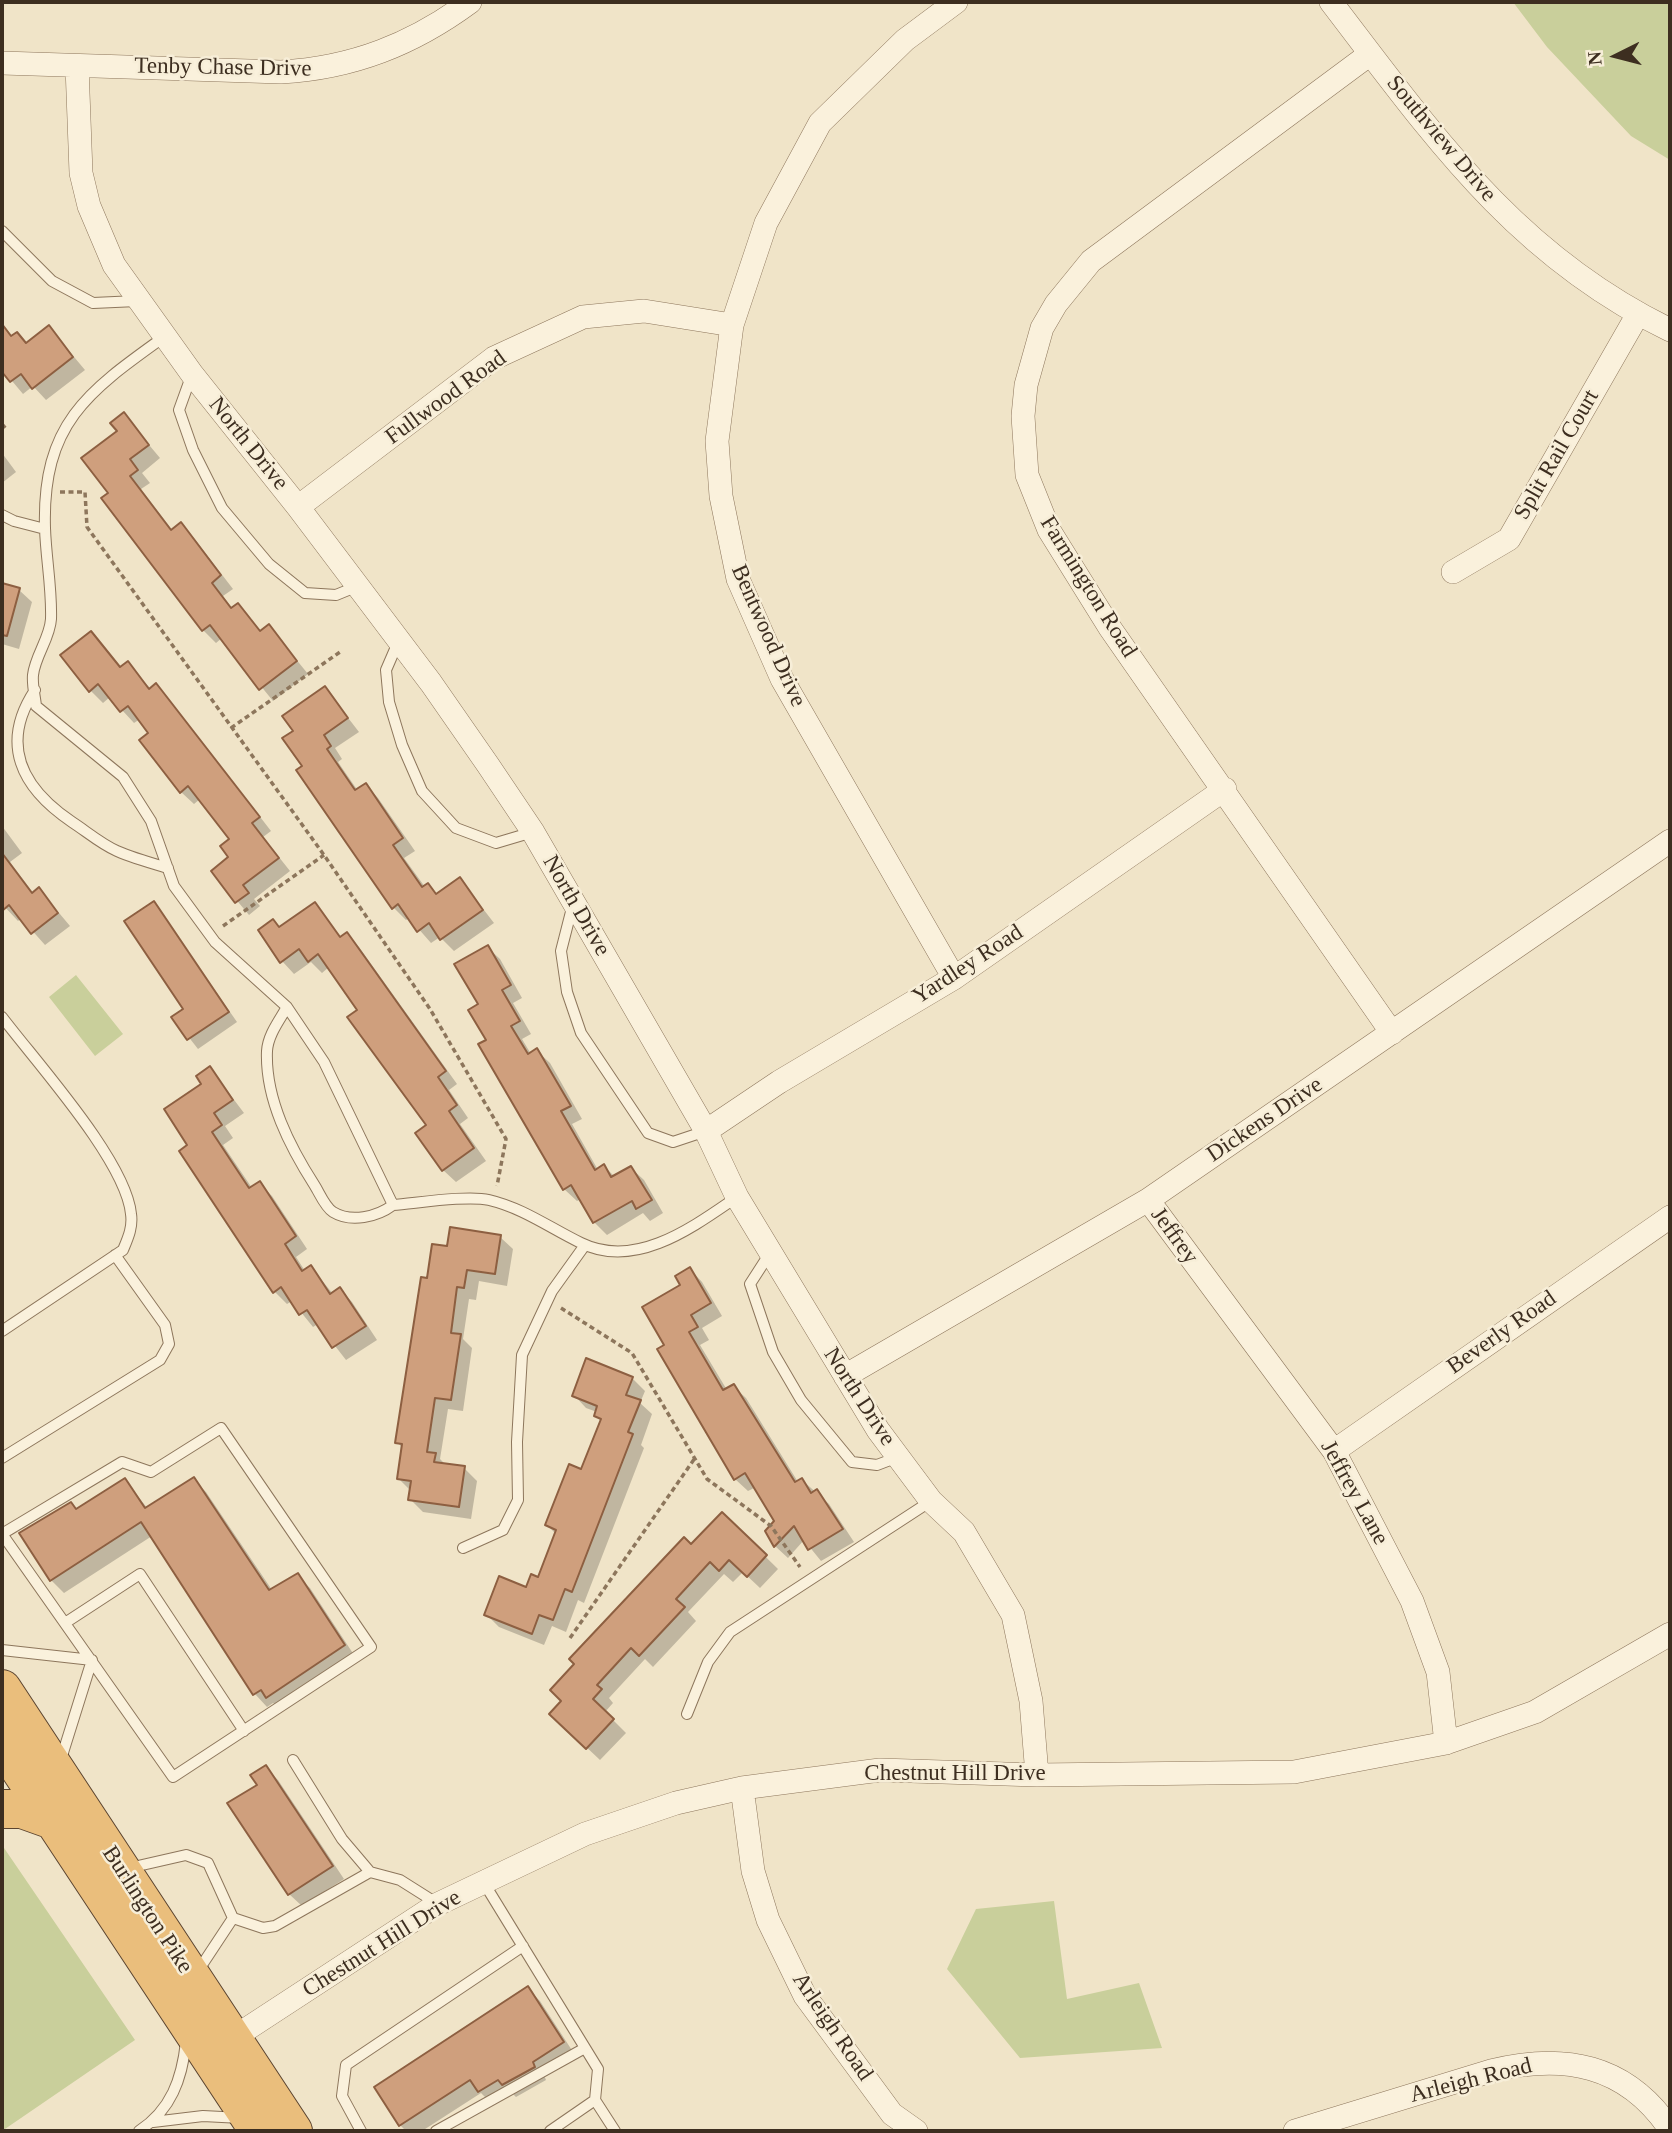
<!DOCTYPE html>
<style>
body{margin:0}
#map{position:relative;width:1672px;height:2133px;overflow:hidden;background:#f0e4c8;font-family:"Times New Roman",serif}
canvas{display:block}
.frame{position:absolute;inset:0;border:4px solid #3d2e20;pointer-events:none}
.north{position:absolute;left:1581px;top:21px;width:70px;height:70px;-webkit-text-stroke:5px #f7eed8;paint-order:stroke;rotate:264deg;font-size:19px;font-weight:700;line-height:28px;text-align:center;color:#3d2e20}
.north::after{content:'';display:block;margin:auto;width:24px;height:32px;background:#3d2e20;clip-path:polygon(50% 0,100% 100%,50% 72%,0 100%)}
</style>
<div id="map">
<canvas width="1672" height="2133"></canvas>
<div class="frame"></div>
<div class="north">N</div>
</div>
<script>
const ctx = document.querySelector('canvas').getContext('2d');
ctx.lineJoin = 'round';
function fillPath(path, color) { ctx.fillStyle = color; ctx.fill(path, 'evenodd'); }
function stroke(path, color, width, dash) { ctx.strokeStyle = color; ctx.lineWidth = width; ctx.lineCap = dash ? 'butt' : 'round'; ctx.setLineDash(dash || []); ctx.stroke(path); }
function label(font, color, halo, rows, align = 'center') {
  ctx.font = font + ' "Times New Roman",serif'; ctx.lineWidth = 5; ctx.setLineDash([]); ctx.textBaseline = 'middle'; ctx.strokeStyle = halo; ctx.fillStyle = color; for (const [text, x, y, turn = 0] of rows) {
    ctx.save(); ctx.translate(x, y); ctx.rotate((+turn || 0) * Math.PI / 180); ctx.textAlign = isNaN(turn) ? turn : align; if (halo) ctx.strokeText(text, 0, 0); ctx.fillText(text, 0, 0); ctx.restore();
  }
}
fillPath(new Path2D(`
 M1513,2h157v158l-39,-24 -84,-89z
 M76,975l47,59 -28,22 -46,-59z
 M2,1845l133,195 -133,91z
 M1054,1901l13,98 72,-16 23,65 -142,10 -73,-89 29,-60z`), '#c9cf9b');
fillPath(new Path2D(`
 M2,323l11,14 14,7 22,-17 36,43 -39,30 -13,-14 -10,8 -21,-25z
 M124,415l36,43 -18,15 8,10 -9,6 32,42 8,-6 12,12 40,52 -10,7 10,13 5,-4 24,27 7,-6 39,48 -35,27 -51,-63 -6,5 -13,-13 -100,-131 7,-6z
 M2,453l14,19 -14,11z
 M2,585l17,5 13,12 -13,47 -17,-5z
 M91,633l30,35 6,-5 24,26 5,-3 12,12 103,133 -8,6 27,34 -36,28 6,7 -11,9 -36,-43 18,-14v-19l-31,-40 -6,5 -13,-12 -30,-59 -11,-14 -6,4 -24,-26 -7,6 -13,-13z
 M325,688l34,44 -24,16 7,11 -4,3 20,29 8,-6 12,13 37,53 -11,7 21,29 3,-2 10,10 22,-16 34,44 -40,28 -14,-14 -9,6 -22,-25 -3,2 -13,-13 -89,-140 -9,-36z
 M2,826l20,27 -12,9 24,32 5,-5 31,37 -25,19 -24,-27 -3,3 -16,-17z
 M154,903l83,119 -39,27 -25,-32 12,-8z
 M314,904l28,34 5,-4 12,13 98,137 -8,6 19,28 -8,6 26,37 -30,21 -13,-12 -15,-44 -69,-116 -30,-43 -7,6 -11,-11 -17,12 -12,-13 -2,-33z
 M487,947l13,12 22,39 -9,5 18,31 -9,5 9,15 6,-3 13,12 32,56 -10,5 26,46 6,-4 11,11 16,-9 13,12 19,33 -13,8 -7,-8 -36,22 -13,-13 -13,-23 -4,2 -13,-12 -76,-149 -8,-35z
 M210,1068l34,45 -19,13 8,12 -10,7 29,43 7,-5 13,13 35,53 -11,8 9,14 6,-4 22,27 7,-5 12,13 25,38 -31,20 -28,-36 -5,3 -21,-26 -5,3 -13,-13 -84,-145z
 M500,1237l13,12 -6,37 -28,-5 -3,19 -7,-1 -6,40 9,9 -9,63 -15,-2 -8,50 6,6 18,3 13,13 -6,38 -48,-7 -13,-13 1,-8 -12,-12 4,-31 -6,-6 32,-162 19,-32z
 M690,1269l12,13 20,34 -20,12 7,12 -9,5 27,45 6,-4 13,12 52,84 4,-2 27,24 25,38 -33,19 -17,-21 -16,18 -13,-12 -8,-14 9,-11 -20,-34 -8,4 -13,-12 -68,-133z
 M632,1378l13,13 -5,12 12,11 -11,31 3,3 -60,155 -6,-3 -12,32 -14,-6 -8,19 -45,-18 -12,-12 52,-36 17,-45 -9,-9 35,-54 19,-50 -5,-6 1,-3 -11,-4 -12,-13z
 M125,1480l23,29 46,-29 12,12 66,98 25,-14 13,12 46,70 -76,51 -7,-6 -6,4 -12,-13 -103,-158 -88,57 -13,-13 -29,-47 49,-29 7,7z
 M722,1514l56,55 -18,19 -17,-16 -10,10 -9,-8 -36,38 8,9 -43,46 -8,-8 -36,39 4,5 -8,9 21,21 -26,27 -36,-34 127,-179z
 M265,1767l13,13 66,99 -42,27 -13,-12 -30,-109z
 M528,1989l12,12 35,54 -31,20 2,5 -30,17 -5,-5 -19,12 -11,-11 -59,38h-16l-6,-6z`), '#0003');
const building = new Path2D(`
 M2,324l9,12 6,-4 9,11 23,-18 24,32 -41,32 -11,-15 -11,8 -8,-10z
 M124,412l25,33 -19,14 8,11 -8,6 41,54 10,-8 40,53 -9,8 19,25 7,-5 22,28 9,-7 28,37 -38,29 -49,-65 -8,6 -101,-133 7,-5 -27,-35 36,-27 -7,-8z
 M2,583l18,5 -13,48 -5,-1z
 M91,631l29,36 8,-6 21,28 7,-6 104,134 -8,6 27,35 -36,27 6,8 -14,10 -24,-32 17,-14 -8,-11 9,-7 -41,-53 -8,7 -41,-53 9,-7 -20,-27 -8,6 -22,-28 -9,8 -29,-37z
 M325,686l23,32 -24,17 7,11 -4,3 28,41 11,-7 37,55 -10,7 29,42 6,-4 8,11 24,-17 23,33 -43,30 -11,-17 -12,9 -19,-28 -6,5 -96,-139 6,-4 -20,-28 11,-7 -11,-15z
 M2,853l30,40 7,-6 19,26 -27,21 -22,-29 -7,6z
 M154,901l75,111 -42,28 -16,-23 12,-8 -59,-88z
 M315,902l25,35 7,-5 99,139 -8,6 19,28 -8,6 25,37 -32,23 -27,-38 11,-8 -79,-108 10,-7 -39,-56 -10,8 -9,-13 -19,14 -22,-33 15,-11 6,8z
 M488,945l23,40 -9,5 18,31 -9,5 17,28 9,-6 34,58 -10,5 34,59 9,-6 7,13 20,-11 21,34 -16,9 -4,-8 -39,22 -22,-38 -8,5 -85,-146 8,-4 -18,-30 10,-6 -24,-40z
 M210,1066l23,34 -19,13 8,12 -10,7 37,56 11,-7 36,55 -11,8 17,27 9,-6 19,29 10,-7 26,39 -34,22 -25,-38 -8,5 -18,-28 -8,6 -94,-142 8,-6 -23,-36 37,-25 -5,-8z
 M450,1227l51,8 -6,39 -28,-4 -3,18 -7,-1 -6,46 10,1 -10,66 -16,-2 -8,54 9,1 -2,9 31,4 -6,41 -51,-7 3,-19 -14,-2 5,-35 -7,-1 26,-166 6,1 5,-34 15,2z
 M690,1267l21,36 -20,12 7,12 -9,5 34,58 11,-6 61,98 7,-4 9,15 6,-4 26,40 -35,21 -14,-24 -20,21 -9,-16 9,-10 -29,-48 -11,7 -77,-131 7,-4 -22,-38 38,-22 -5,-9z
 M586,1358l47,19 -7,18 15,5 -13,32 5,2 -61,158 -7,-3 -12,31 -14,-5 -7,19 -48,-19 15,-39 27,11 5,-13 7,3 18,-47 -11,-5 24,-61 12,5 20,-50 -7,-3 3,-10 -25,-10z
 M194,1477l75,113 29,-17 47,72 -79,53 -5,-8 -8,5 -112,-173 -91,59 -31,-48 52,-31 5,7 49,-31 20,30z
 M722,1512l45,43 -20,22 -18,-17 -10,11 -9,-9 -34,37 9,8 -46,49 -8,-8 -34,37 5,4 -9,10 21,20 -28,30 -37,-35 12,-13 -11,-11 24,-26 -5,-5 115,-122 7,7z
 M266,1765l67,101 -45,29 -61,-92 30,-18 -7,-10z
 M528,1986l36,56 -31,20 2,5 -33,18 -4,-5 -20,12 -8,-12 -71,46 -25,-39z`);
fillPath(building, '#cf9f7d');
stroke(building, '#8d5f41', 2);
const service = new Path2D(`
 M2,231l50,50 41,22 44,-2
 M164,337c-77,55 -122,87 -119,191 1,31 7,60 6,91 -1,19 -16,37 -18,56 -1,10 2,21 3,31l87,71 28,44 23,65 41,56 72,65 37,55 69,143c25,-2 75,-10 96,-5 34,8 61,28 92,43 55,27 112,-16 156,-46
 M192,374l-13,36 14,40 29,58 47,56 36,29 31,2 22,-9
 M2,515l12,6 31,8
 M399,640l-13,30 3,32 13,43 20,46 34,37 40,15 37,-11
 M35,690c-35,53 -15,97 37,132 14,9 29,22 45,29 16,7 34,12 51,17
 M573,904l-12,47 6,41 14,41 67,100 25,9 33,-11
 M287,1007c-8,14 -19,28 -20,44 -2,48 23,96 48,135 5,8 10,21 18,26 18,11 44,5 60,-7
 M2,1017c34,45 124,144 129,197 2,13 -3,24 -8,36l-121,81
 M770,1253l-20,31 23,68 28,48 51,62 25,3 21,-8
 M221,1428l150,219 -198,130 -171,-243 120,-72 29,10z
 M2,1458l158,-98 9,-16 -4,-19 -50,-70
 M463,1548l40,-18 15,-30 -1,-58 5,-87 30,-64 33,-46
 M65,1623l75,-49 104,157
 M2,1650l90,10
 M687,1714l21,-52 22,-30 201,-131
 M61,1759l31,-99
 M293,1760l49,79 28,33 30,8 38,24
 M129,1868l57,-13 22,8 25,55 30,10 12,-2 95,-54
 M484,1883l114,186 -3,31
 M198,1971l35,-53
 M153,2122l50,-6 38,2
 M139,2131c32,-21 43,-52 47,-89
 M361,2131l-19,-35 4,-31 177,-119
 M436,2131l149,-83
 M550,2131l45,-31 20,31`);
const minor = new Path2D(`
 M1331,2c101,132 184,253 339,328
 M1370,54l-279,207 -35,43 -14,24 -16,57 -3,31 4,59 22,55 61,98 282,405
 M2,63l279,9c72,-4 132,-28 189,-70
 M77,66l4,107 8,33 25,59 78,109 106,133 133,176 57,82 45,67 173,299 31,66 141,233 53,71 33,31 49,83 18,86 6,74
 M298,507l196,-149 89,-41 61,-6 88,14
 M1453,572l56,-33 129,-225
 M954,978l-172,-299 -44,-100 -17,-83 -4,-55 15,-116 34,-102 54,-100 85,-83 51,-38
 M706,1131l73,-49 175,-104 271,-189
 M1148,1200l186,251 78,150 26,71 8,71
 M845,1376l303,-176 522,-359
 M1334,1451l336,-234
 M742,1788l11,83 15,49 37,76 87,118 24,17
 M233,2038l205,-134 147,-70 91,-31 66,-15 138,-18 157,5 257,-3 152,-29 89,-31 135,-78
 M1295,2131l196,-60c73,-18 135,-7 179,58`);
const trunk = new Path2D(`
 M2,1689l291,442
 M2,1742l257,389
 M2,1809h20l28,10`);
stroke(service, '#8d765c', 12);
stroke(minor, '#8d765c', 24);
stroke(trunk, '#5b4430', 40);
stroke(new Path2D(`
 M2,424l5,6
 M60,492h25l2,35 237,328 106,154 76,130 -9,47
 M231,728l109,-76
 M223,926l101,-71
 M561,1308l71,45 75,126 64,47 29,41
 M570,1638l125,-180`), '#8d765c', 3.5, [5, 3.5]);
stroke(service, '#faf1dc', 10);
stroke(minor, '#faf1dc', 23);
stroke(trunk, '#eabe7c', 38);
label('23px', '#3d2e20', '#f7eed8', [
 ["Tenby Chase Drive",223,68,1],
 ["Southview Drive",1441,139,50],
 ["Fullwood Road",446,398,-36],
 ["North Drive",248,444,51],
 ["Split Rail Court",1557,455,-60],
 ["Farmington Road",1088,587,58],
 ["Bentwood Drive",768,636,66],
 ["North Drive",576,906,60],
 ["Yardley Road",968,965,-33],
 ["Dickens Drive",1265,1120,-34],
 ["Jeffrey",1174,1236,54],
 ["Beverly Road",1502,1333,-35],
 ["North Drive",859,1397,57],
 ["Jeffrey Lane",1354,1493,61],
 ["Chestnut Hill Drive",955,1774],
 ["Burlington Pike",147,1910,57],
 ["Chestnut Hill Drive",382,1944,-32],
 ["Arleigh Road",832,2027,56],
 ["Arleigh Road",1471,2081,-14]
]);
</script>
